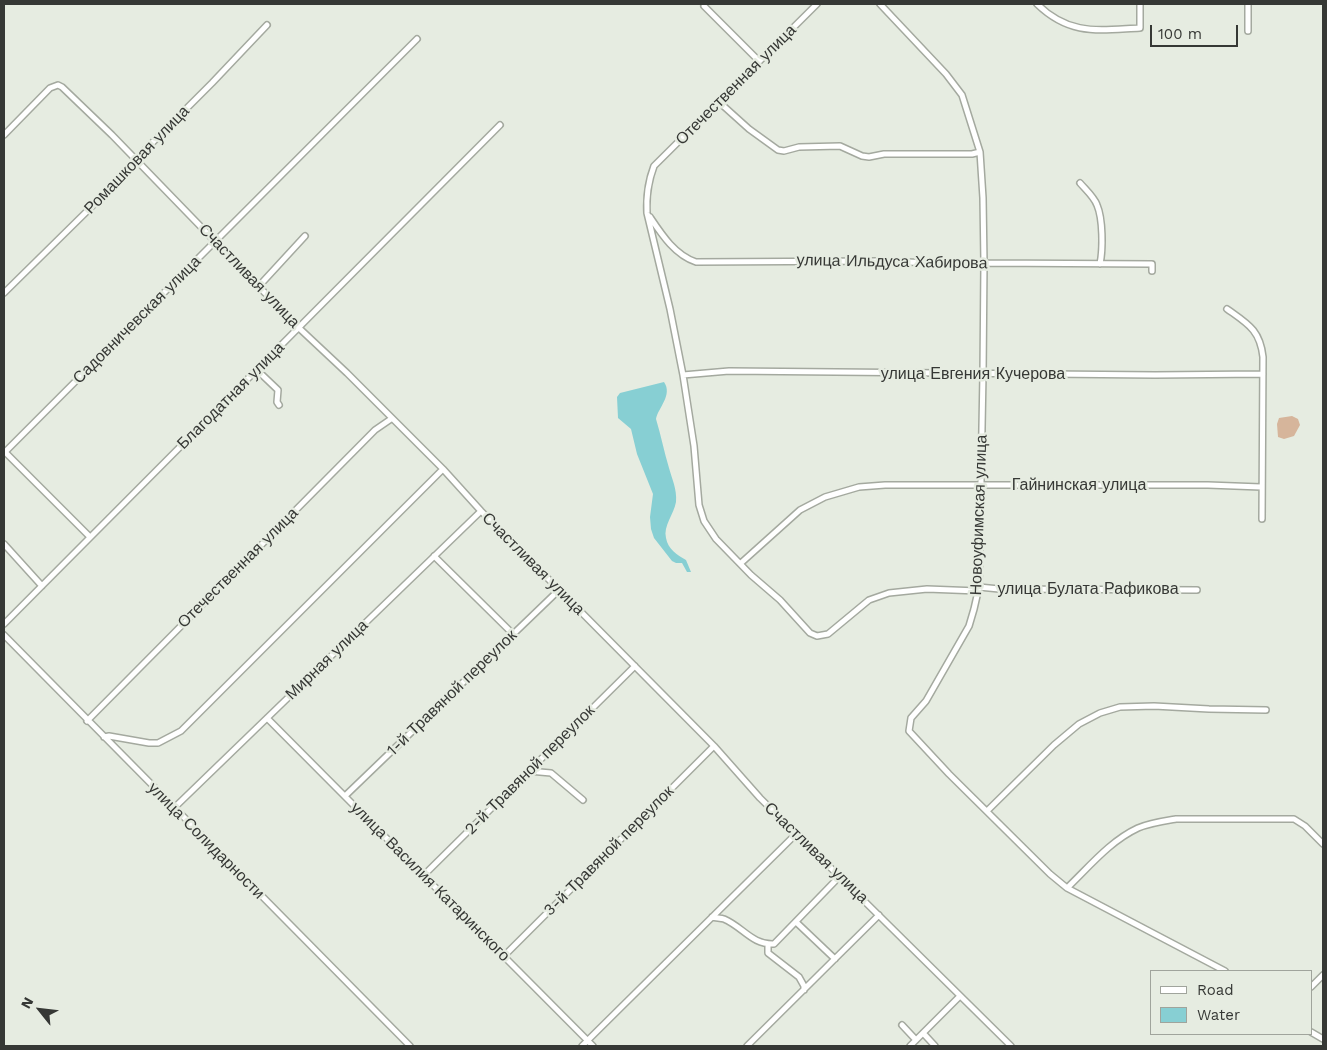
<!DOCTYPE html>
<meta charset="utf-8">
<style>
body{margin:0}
#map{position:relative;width:1327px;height:1050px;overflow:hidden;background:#e6ece1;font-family:"Work Sans",sans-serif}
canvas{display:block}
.frame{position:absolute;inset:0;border:5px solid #363835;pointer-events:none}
.legend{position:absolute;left:1150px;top:970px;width:162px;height:65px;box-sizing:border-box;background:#e6ece1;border:1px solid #a0a49c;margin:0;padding:6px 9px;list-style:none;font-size:15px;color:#363835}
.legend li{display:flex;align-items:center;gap:10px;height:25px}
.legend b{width:25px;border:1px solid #a0a49c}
.north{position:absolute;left:15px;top:985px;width:50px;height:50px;-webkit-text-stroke:4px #e6ece1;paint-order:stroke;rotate:299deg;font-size:14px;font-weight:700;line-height:20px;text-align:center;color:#363835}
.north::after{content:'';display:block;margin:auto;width:18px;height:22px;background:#363835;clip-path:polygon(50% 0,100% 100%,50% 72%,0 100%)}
.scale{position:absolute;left:1150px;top:25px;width:88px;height:22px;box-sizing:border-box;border:2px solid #363835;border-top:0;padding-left:6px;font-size:15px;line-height:18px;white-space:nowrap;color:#363835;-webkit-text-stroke:4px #e6ece1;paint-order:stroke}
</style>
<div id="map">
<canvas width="1327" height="1050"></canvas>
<div class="frame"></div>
<ul class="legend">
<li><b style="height:6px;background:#fff"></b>Road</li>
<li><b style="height:14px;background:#87cfd3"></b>Water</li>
</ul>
<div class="north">N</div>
<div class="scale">100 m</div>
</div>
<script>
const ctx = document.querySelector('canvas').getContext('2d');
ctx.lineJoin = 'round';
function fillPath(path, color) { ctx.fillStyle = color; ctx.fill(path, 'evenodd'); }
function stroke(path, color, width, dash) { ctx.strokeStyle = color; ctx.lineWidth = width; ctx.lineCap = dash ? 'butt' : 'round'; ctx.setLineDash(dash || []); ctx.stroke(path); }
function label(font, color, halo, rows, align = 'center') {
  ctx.font = font + ' "Work Sans",sans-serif'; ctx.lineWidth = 5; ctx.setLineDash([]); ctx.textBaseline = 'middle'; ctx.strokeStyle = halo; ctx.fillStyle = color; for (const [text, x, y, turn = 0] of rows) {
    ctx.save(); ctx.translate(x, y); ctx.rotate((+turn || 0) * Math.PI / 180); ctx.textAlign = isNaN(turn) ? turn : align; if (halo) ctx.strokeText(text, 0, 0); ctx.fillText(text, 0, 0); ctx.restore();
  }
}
fillPath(new Path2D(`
 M1292,416l6,3 2,6 -6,11 -10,3 -6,-2 -1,-13 2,-6z`), '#d6b59b');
fillPath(new Path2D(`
 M664,382c9,13 -6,26 -8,37 5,16 8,33 13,49 3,11 8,21 7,34 -2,12 -13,24 -10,36 2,11 11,17 20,22l5,12h-4l-5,-9h-6l-4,-2 -18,-23 -3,-9 -1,-12 3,-23 -16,-40 -6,-25 -13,-11 -1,-21 3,-4z`), '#87cfd3');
const street = new Path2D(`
 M817,4l-163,162c-6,16 -8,30 -7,47l23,96 13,66 11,71 5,59 5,16 12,18 35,36 29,25 30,33 7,3 11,-2 41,-34 20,-7 38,-4 51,2
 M880,4l66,70 16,21 18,57 3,46 1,65 -1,111 -4,213 -5,22 -5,17 -43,75 -15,17 -2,13 40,43 101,100 17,14 158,83
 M1037,4c33,32 61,26 103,24v-24
 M1248,4v27
 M704,6l55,55
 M719,102l30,27 29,21 6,1 15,-4 41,-1 22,10 7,1 15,-3h88l8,-2
 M4,135l46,-47 8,-3 4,2 50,48 187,193 48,45 96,96 38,42 233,235 46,52 251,248
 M1080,183c6,7 14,14 17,22 6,14 6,44 3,59
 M650,217c12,18 25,38 46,45l185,-1 77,3 26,-1 168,1v7
 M259,286l46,-50
 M4,293l133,-131 6,-10 69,-69 55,-58
 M1227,309c21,15 33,21 36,48l-1,162
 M257,370l21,20 -1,12 2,3
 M683,375l46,-4 426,4 108,-1
 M4,451l86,86
 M5,452l412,-413
 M4,544l38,42
 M434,556l79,78
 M741,563l59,-53 25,-13 34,-10 26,-2h323l53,2
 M979,587l20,2 198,1
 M4,624l496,-499
 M4,635l406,411
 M267,718l326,328
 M87,721l288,-291 16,-11
 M104,737l5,-1 40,7h9l23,-12 262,-262
 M529,771l22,2 32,27
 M345,796l214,-206
 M173,809l308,-298
 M987,811l67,-66 25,-21 21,-11 20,-6 34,-1 55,3 57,1
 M424,875l211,-209
 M1067,888c22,-21 43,-47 71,-60 12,-5 26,-7 38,-9h118l11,7 18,18
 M712,917c4,1 9,1 12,2 19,8 28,26 50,25l66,-68
 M796,922l39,37
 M768,944v9l31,24 5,9v4
 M504,956l210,-210
 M1311,987l12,-12
 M902,1025l14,15
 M1311,1032l12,7
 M923,1033l12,13
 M582,1046l214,-212
 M747,1046l132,-131
 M910,1046l50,-50`);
stroke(street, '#a4a99f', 8);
stroke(street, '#fff', 5);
label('16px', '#363835', '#e6ece1', [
 ["Отечественная улица",736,85,-45],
 ["Ромашковая улица",137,160,-46],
 ["улица Ильдуса Хабирова",892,262,1],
 ["Счастливая улица",249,276,46],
 ["Садовничевская улица",137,320,-45],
 ["улица Евгения Кучерова",973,374],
 ["Благодатная улица",231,396,-45],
 ["Гайнинская улица",1079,485],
 ["Новоуфимская улица",979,515,-88],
 ["Счастливая улица",533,564,45],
 ["Отечественная улица",238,568,-45],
 ["улица Булата Рафикова",1088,589],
 ["Мирная улица",327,660,-44],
 ["1-й Травяной переулок",452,693,-44],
 ["2-й Травяной переулок",530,770,-45],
 ["улица Солидарности",206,841,45],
 ["3-й Травяной переулок",609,851,-45],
 ["Счастливая улица",816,853,44],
 ["улица Василия Катаринского",430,882,45]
]);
</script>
